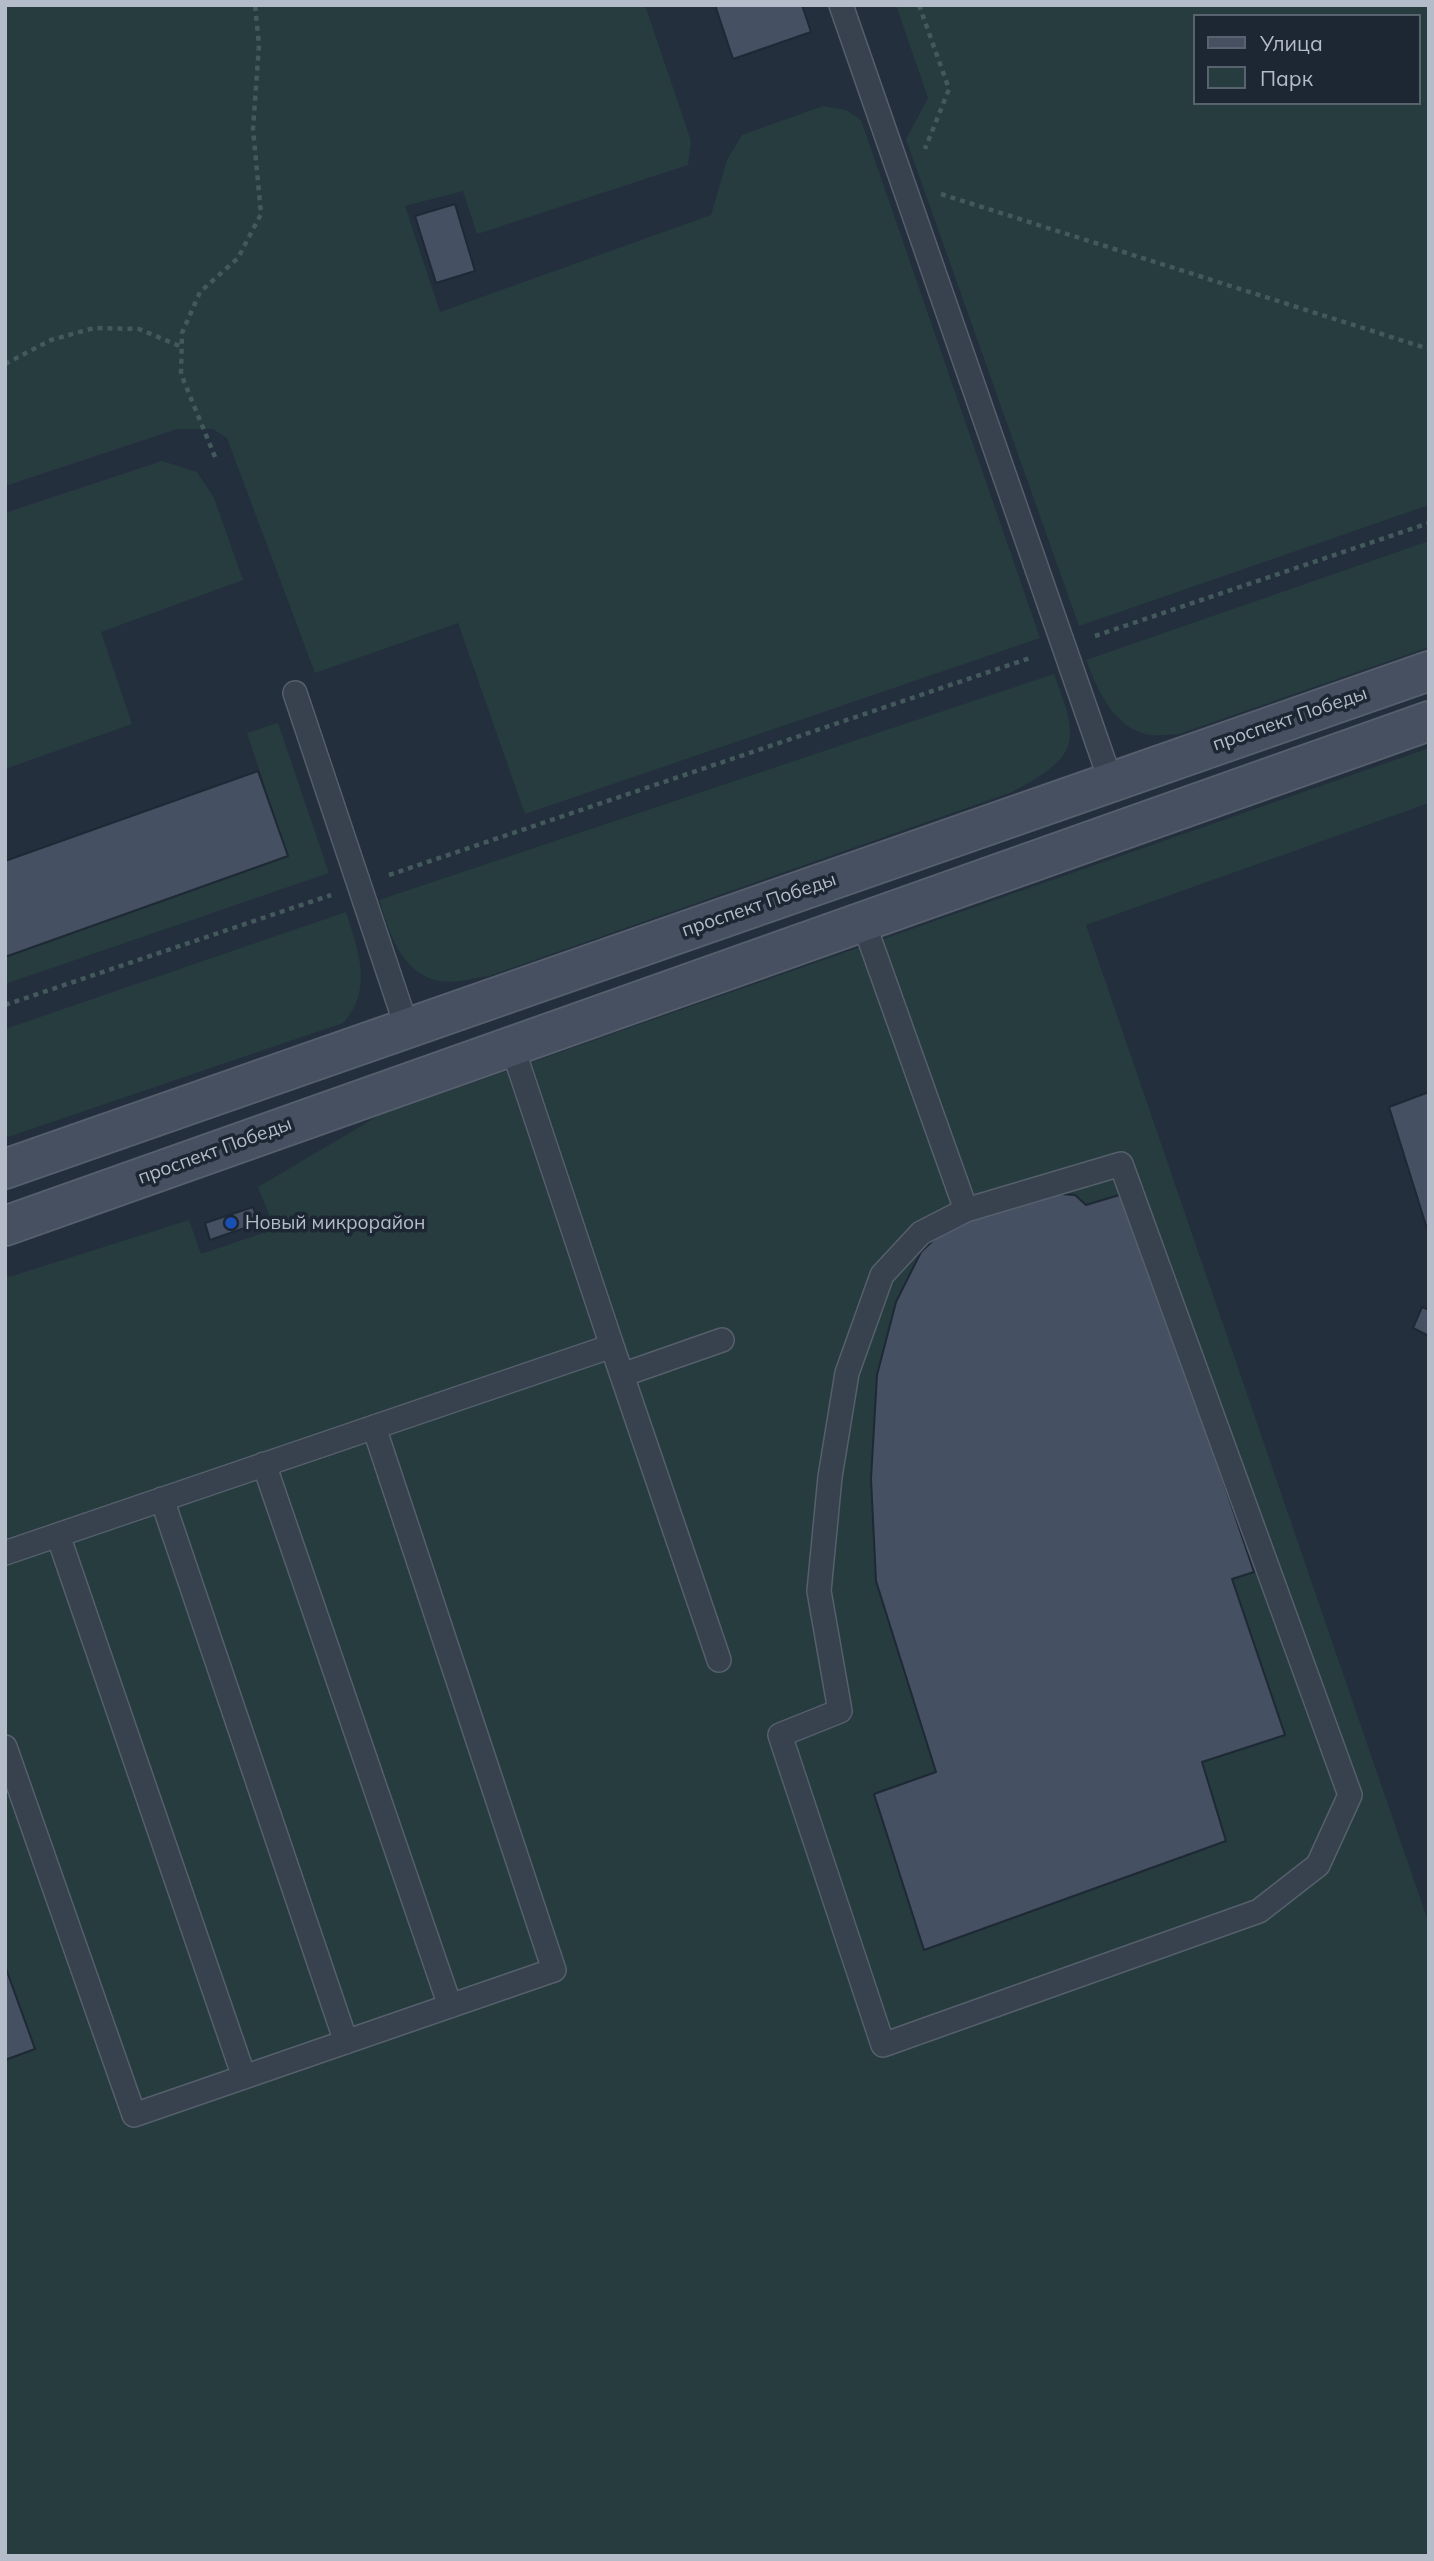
<!DOCTYPE html>
<meta charset="utf-8">
<style>
body{margin:0}
#map{position:relative;width:1434px;height:2561px;overflow:hidden;background:#242f3e;font-family:Mulish,sans-serif}
canvas{display:block}
.frame{position:absolute;inset:0;border:7px solid #b4bcc9;pointer-events:none}
.legend{position:absolute;left:1193px;top:14px;width:228px;height:91px;box-sizing:border-box;background:#1d2633;border:2px solid #59626f;margin:0;padding:9px 12px;list-style:none;font-size:21px;color:#b4bcc9}
.legend li{display:flex;align-items:center;gap:14px;height:35px}
.legend b{width:35px;border:2px solid #59626f}
</style>
<div id="map">
<canvas width="1434" height="2561"></canvas>
<div class="frame"></div>
<ul class="legend">
<li><b style="height:9px;background:#465061"></b>Улица</li>
<li><b style="height:19px;background:#263c3f"></b>Парк</li>
</ul>
</div>
<script>
const ctx = document.querySelector('canvas').getContext('2d');
ctx.lineJoin = 'round';
function fillPath(path, color) { ctx.fillStyle = color; ctx.fill(path, 'evenodd'); }
function stroke(path, color, width, dash) { ctx.strokeStyle = color; ctx.lineWidth = width; ctx.lineCap = dash ? 'butt' : 'round'; ctx.setLineDash(dash || []); ctx.stroke(path); }
function label(font, color, halo, rows, align = 'center') {
  ctx.font = font + ' Mulish,sans-serif'; ctx.lineWidth = 7; ctx.setLineDash([]); ctx.textBaseline = 'middle'; ctx.strokeStyle = halo; ctx.fillStyle = color; for (const [text, x, y, turn = 0] of rows) {
    ctx.save(); ctx.translate(x, y); ctx.rotate((+turn || 0) * Math.PI / 180); ctx.textAlign = isNaN(turn) ? turn : align; if (halo) ctx.strokeText(text, 0, 0); ctx.fillText(text, 0, 0); ctx.restore();
  }
}
fillPath(new Path2D(`
 M5,5h640l46,136 -3,24 -211,69 -14,-43 -58,15 35,106 271,-97 16,-55 15,-25 81,-29 23,4 15,10 179,518 -515,176 -67,-191 -143,50 -88,-235 -14,-9h-36l-172,57z
 M896,5h533v500l-350,121 -173,-487 22,-41zM1194,16h224v87h-224z
 M162,461l35,11 17,26 29,82 -142,52 31,92 -127,45v-256z
 M1429,541v106l-250,87c-9,0 -19,2 -28,1 -37,-5 -53,-45 -65,-75z
 M1054,674c26,69 26,82 -42,118l-523,184c-16,2 -35,8 -50,5 -38,-7 -50,-50 -60,-81z
 M278,723l51,150 -324,111v-27l283,-101 -41,-123z
 M1429,748v55l-343,122 343,999v632h-1424v-1288l4,9 180,-57 12,34 74,-25 -17,-42 120,-71z
 M346,912c12,39 28,77 -3,111l-338,115v-109z`), '#263c3f');
const building = new Path2D(`
 M715,5h87l9,27 -78,27z
 M455,204l20,67 -39,12 -21,-67z
 M258,771l30,85 -283,101v-96z
 M1429,1092v143l-40,-128z
 M1033,1192l42,3 11,10 40,-12 128,379 -22,7 53,156 -83,27 24,79 -302,109 -50,-156 62,-22 -60,-191 -5,-102 6,-104 19,-73 25,-50 32,-31z
 M253,1207l6,16 -49,17 -5,-17z
 M1422,1307l7,3v26l-16,-8z
 M5,1966l30,83 -30,11z`);
fillPath(building, '#455162');
stroke(building, '#1f2835', 2);
const lane = new Path2D(`
 M841,5l270,777
 M295,693l112,335
 M863,921l103,289 155,-46 229,631 -32,70 -59,46 -376,134 -103,-310 60,-24 -21,-120 11,-114 17,-104 35,-98 39,-42 45,-23
 M612,1346l107,314
 M622,1375l100,-35
 M264,1464l186,542
 M162,1499l184,543
 M58,1535l186,542
 M5,1553l607,-207 -100,-300
 M5,1747l129,368 420,-145 -180,-543`);
const secondary = new Path2D(`
 M5,1169l1424,-498
 M5,1226l1424,-505`);
stroke(lane, '#565f6c', 26);
stroke(secondary, '#565f6c', 42);
stroke(new Path2D(`
 M919,5l30,84 -24,60
 M941,194l488,155
 M5,364l46,-24 43,-12 45,1 43,18
 M215,457l-34,-83 1,-41 18,-41 38,-34 23,-44 -8,-85 6,-84 -4,-40
 M1095,636l334,-113
 M389,875l644,-218
 M5,1005l326,-110`), '#44595c', 4.5, [5, 5]);
stroke(lane, '#38414e', 23);
stroke(secondary, '#465061', 38);
for (const [x, y, r, color] of [
 [231,1223,7,"#1a4fb4"]
]) { const dot = new Path2D(); dot.arc(x, y, r, 0, 2 * Math.PI); ctx.fillStyle = color; ctx.fill(dot); stroke(dot, '#1d2633', 2.5); }
label('19px', '#b4bcc9', '#1d2633', [
 ["проспект Победы",1290,719,-19],
 ["проспект Победы",759,905,-19],
 ["проспект Победы",215,1151,-20]
]);
label('19px', '#b4bcc9', '#1d2633', [
 ["Новый микрорайон",245,1223]
], 'left');
</script>
